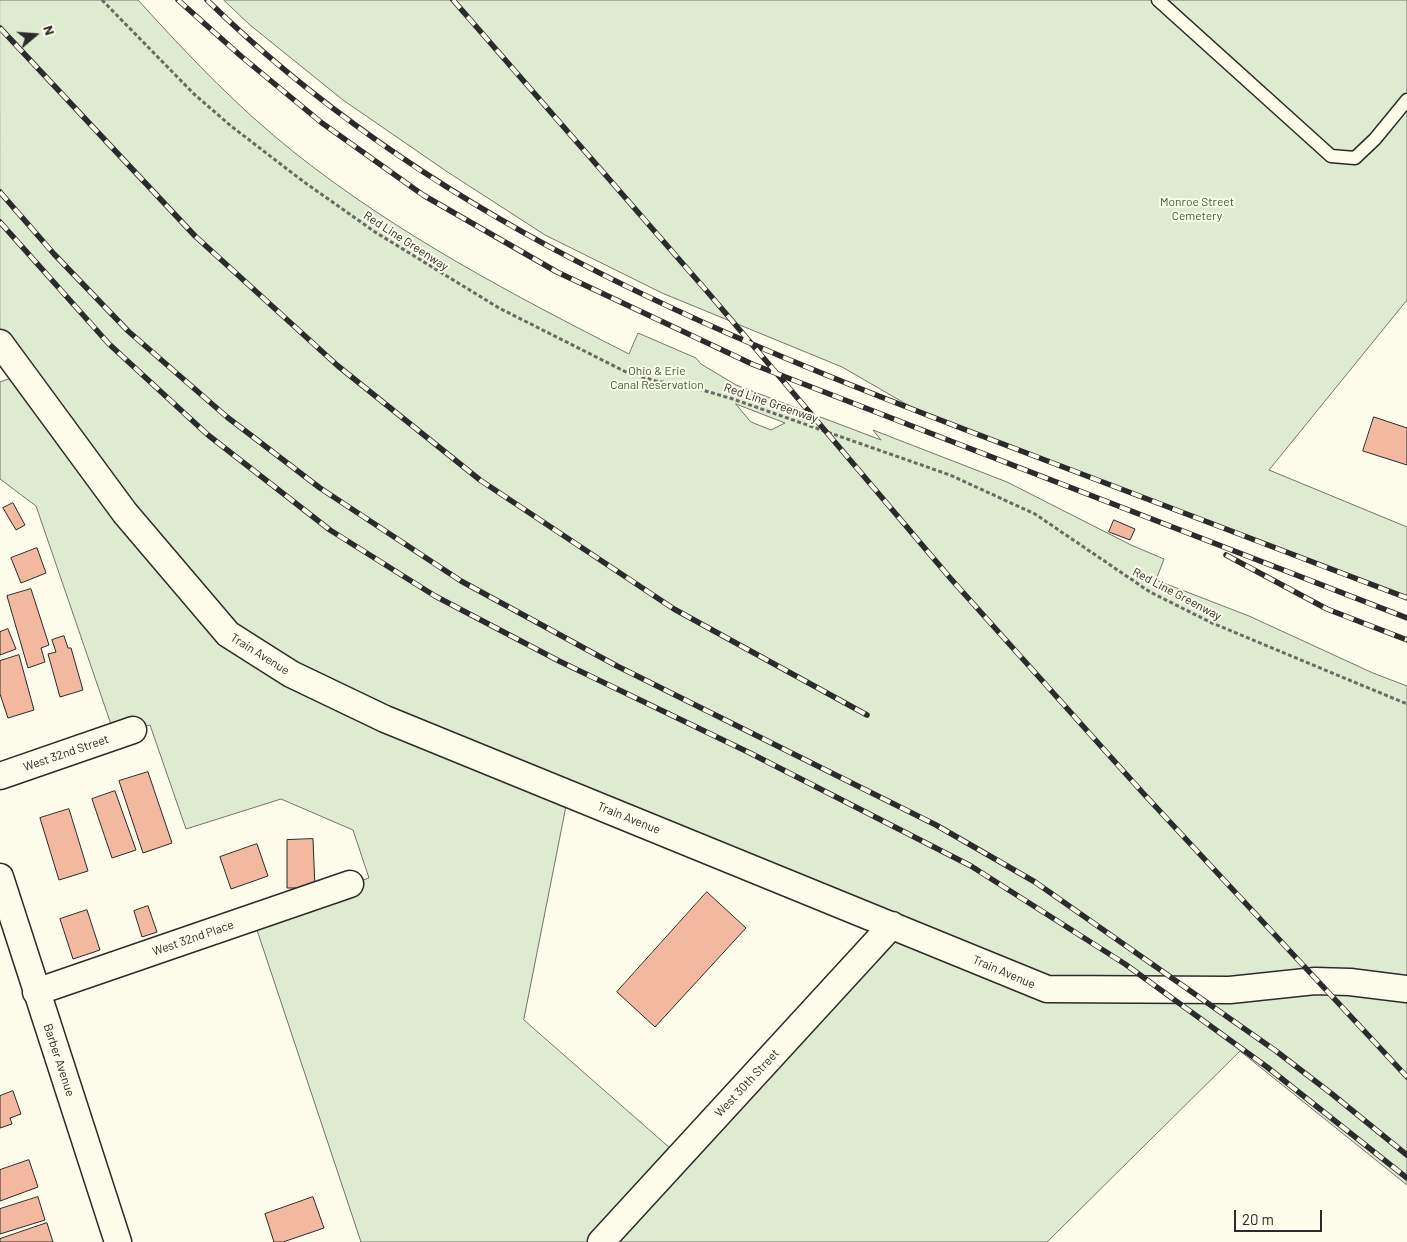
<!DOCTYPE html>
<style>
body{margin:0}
#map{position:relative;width:1407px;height:1242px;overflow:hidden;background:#fdfbea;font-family:Barlow,sans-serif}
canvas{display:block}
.north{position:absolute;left:10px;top:10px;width:50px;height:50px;-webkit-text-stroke:4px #fdfbea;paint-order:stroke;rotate:72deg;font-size:14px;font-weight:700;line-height:20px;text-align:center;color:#2b2b2b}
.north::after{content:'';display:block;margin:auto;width:18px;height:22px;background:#2b2b2b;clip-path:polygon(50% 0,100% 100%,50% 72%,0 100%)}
.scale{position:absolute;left:1234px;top:1210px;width:88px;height:22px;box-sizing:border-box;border:2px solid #2b2b2b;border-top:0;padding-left:6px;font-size:15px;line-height:18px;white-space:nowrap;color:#2b2b2b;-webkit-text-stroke:4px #fdfbea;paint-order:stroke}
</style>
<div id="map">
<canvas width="1407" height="1242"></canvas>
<div class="north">N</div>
<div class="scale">20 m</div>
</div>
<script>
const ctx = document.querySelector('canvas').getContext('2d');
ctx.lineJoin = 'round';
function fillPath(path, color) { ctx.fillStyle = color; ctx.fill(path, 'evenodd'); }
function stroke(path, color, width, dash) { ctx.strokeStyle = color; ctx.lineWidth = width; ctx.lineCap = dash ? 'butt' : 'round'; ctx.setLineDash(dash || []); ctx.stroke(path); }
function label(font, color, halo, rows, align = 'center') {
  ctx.font = font + ' Barlow,sans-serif'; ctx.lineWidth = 4; ctx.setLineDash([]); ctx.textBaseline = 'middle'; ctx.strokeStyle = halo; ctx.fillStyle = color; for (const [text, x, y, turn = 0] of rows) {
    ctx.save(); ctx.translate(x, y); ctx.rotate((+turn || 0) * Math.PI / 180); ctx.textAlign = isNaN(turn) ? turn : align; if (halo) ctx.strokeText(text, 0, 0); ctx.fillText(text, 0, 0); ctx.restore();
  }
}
const green = new Path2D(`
 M0,0h138c49,54 100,108 157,153 102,81 218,142 334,201l9,-21 58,25 5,6 35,21 145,55 -8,-10 134,52 124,63 33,14 -8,21 93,36 124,57 34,13v499l-167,-134 -193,191h-686l-108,-324 116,-40 -16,-48 -72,-31 -95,30 -36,-104 -35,11 -79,-230 -36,-27v-97l22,-8 -22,-31zM736,404l49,19 -14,7 -20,-8zM569,793l323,132 -213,231 -155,-136z
 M224,0h1183v300l-138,170 138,57v71l-487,-186 -78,-45 -180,-74 -117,-58 -99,-64 -103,-71 -93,-75z`);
fillPath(green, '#deebd1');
stroke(green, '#74746e', 1);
const building = new Path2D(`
 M1374,417l33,11v37l-44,-14z
 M13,503l12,22 -9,5 -13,-22z
 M1114,520l21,9 -5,11 -21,-8z
 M37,548l9,25 -25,10 -10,-25z
 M31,589l18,56 -8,3 4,14 -17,6 -21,-72z
 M8,629l8,20 -16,6v-23z
 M64,636l4,12h3l12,42 -23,7 -12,-43 8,-2 -4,-12z
 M19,655l15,55 -26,8 -8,-24v-33z
 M148,772l24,71 -29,10 -24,-72z
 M115,791l21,59 -24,8 -20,-59z
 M69,809l19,62 -29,9 -19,-62z
 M313,839l2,49h-28v-48z
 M257,844l11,32 -37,13 -11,-32z
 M707,892l39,36 -91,99 -38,-35z
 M148,906l9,26 -15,5 -8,-26z
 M87,910l13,40 -27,9 -13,-40z
 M13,1091l8,23 -11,4 2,6 -12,4v-32z
 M29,1160l9,27 -38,14v-31z
 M38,1197l7,23 -45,14v-25z
 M313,1197l11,31 -41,14h-9l-9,-28z
 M47,1223l6,19h-53v-3z`);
fillPath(building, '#f2b8a0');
stroke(building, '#2b2b2b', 1);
const service = new Path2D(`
 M1158,0l173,156 24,2 20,-19 32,-39`);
const minor = new Path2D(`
 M0,343l125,170 103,121 63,40 94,45 662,270 183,1 85,-9 35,1 57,7
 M0,776l133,-46
 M0,877l118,365
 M36,992l314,-108
 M601,1242l291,-317`);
stroke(service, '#2b2b2b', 15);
stroke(minor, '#2b2b2b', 29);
stroke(new Path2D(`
 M102,0l92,94 37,32 73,56 71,50 124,76 127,64 30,9 36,6 41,12 217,76 85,39 115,78 62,31 195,81`), '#6a6964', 3, [4, 2.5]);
stroke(service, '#fdfbea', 12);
stroke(minor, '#fdfbea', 26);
const rail = new Path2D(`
 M178,0l64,57 80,66 101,72 134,77 195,92 655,254
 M207,0c223,218 501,332 788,441 137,52 275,105 412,157
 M453,0l258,296 240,283 192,214 264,284
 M0,28l195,208 143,130 142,114 194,129 193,106
 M0,192l54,62 74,77 99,86 93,71 141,93 156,85 319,159 99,57 241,169 56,43 75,61
 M0,222l109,122 99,91 122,95 105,66 124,65 191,92 221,113 154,98 142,103 140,111
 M1226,555l101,54 80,31`);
stroke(rail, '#2b2b2b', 5.5);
stroke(rail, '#fdfbea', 4, [11]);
label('12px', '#34623c', '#fdfbea', [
 ["Monroe Street",1197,202],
 ["Cemetery",1197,216],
 ["Ohio & Erie",657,371],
 ["Canal Reservation",657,385]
]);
label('12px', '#2b2b2b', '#fdfbea', [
 ["Red Line Greenway",406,241,33],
 ["Red Line Greenway",771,403,19],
 ["Red Line Greenway",1177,594,28],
 ["Train Avenue",260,654,32],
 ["West 32nd Street",66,753,-19],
 ["Train Avenue",629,818,22],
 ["West 32nd Place",193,938,-19],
 ["Train Avenue",1004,972,23],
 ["Barber Avenue",59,1060,72],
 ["West 30th Street",747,1083,-47]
]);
</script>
